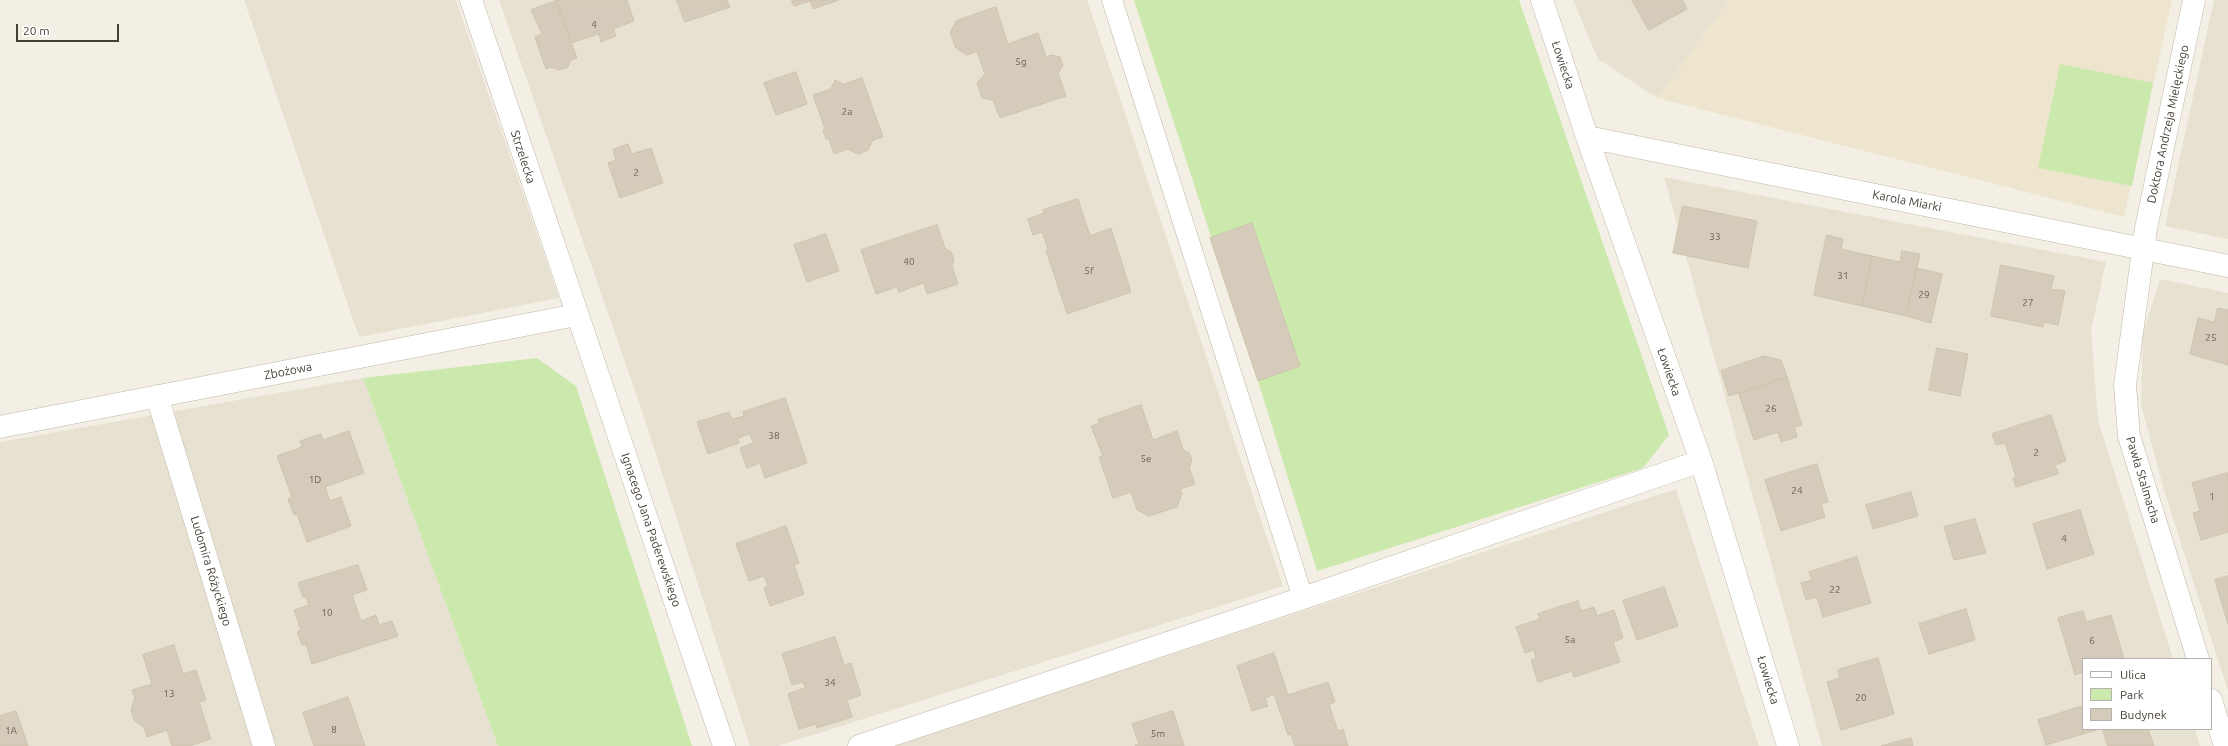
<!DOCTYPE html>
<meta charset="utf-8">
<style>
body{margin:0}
#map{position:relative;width:2228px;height:746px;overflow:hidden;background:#f3efe4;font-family:Ubuntu,sans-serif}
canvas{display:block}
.legend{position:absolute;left:2082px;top:658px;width:130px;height:72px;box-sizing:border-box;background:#fff;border:1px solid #b5b2ae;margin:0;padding:5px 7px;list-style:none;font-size:12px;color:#453f34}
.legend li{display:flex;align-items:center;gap:8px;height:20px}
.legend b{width:20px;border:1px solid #b5b2ae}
.scale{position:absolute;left:16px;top:24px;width:103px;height:18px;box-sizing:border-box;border:2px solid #453f34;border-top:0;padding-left:5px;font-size:12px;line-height:14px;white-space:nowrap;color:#453f34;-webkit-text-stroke:3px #fff;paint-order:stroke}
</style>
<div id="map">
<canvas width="2228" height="746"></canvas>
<ul class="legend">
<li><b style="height:5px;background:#fff"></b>Ulica</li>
<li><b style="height:11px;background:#cbe9ac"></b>Park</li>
<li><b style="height:11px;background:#d5cbba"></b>Budynek</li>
</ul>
<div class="scale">20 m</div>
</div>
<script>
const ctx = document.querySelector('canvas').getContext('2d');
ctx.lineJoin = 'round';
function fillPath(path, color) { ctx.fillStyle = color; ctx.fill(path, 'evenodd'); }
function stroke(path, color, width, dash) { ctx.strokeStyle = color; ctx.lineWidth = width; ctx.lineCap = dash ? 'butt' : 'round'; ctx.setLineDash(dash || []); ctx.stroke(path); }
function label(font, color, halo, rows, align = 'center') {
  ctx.font = font + ' Ubuntu,sans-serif'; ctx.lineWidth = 3; ctx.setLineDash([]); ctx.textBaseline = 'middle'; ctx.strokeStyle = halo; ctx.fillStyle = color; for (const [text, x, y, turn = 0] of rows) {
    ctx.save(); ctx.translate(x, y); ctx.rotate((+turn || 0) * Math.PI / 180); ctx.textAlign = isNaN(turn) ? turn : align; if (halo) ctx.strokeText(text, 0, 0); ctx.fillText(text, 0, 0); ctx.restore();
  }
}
fillPath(new Path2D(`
 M244,0h212l103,298 -200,39z
 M499,0h588l196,586 -505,160h-28l-108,-335z
 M1573,0h157l-73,98 -59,-39z
 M2214,0h14v239l-63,-13z
 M1664,177l442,85 -15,69 7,89 75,239h-90v70h112l5,17h-378z
 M2160,279l68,14v398l-64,-201 -23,-85 2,-73z
 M363,378l135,368h-498v-304z
 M1676,489l83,257h-865l83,-28z`), '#e7e1d2');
fillPath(new Path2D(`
 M1730,0h442l-48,217 -467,-119z`), '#ede5ce');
fillPath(new Path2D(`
 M1134,0h385l150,435 -26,33 -326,103 -59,-190z
 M2060,64l93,19 -21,103 -94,-18z
 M537,358l39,28 116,360h-194l-135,-368z`), '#cbe9ac');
const building = new Path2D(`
 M560,0h67l7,21 -21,8 3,7 -15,6 -2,-8 -28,9 -15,-42z
 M677,0h50l3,7 -45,15z
 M792,0h47l-26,9 -3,-8 -16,5z
 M1632,0h50l5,9 -38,21z
 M556,1l21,57 -6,2 -3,7 -9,3 -8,-3 -5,2 -11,-32 7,-3 -11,-24z
 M996,7l12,37 30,-11 8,24 6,-2 8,2 3,9 -5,7 8,23 -66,22 -7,-18 -11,-2 -5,-15 8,-9 -8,-23 -10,4 -11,-7 -6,-15 6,-12z
 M796,72l11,32 -31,11 -12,-32z
 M862,78l21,59 -10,3 -5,10 -10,4 -10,-5 -14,5 -5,-15h-3l-3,-9 2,-1 -12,-34 18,-6 4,-9 9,4z
 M628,144l4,10 19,-6 12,35 -43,15 -12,-35 8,-3 -3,-10z
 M1078,199l12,37 21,-8 20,64 -64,22 -21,-64 2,-1 -6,-17 -9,3 -5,-16 16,-6 -1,-3z
 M1683,206l74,15 -9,47 -75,-15z
 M1252,223l48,143 -42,15 -48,-143z
 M937,225l8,23 6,4 3,7 -2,7 6,18 -31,10 -3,-11 -25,9 -2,-5 -21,7 -15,-44z
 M826,234l13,37 -32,11 -13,-37z
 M1827,235l16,4 -2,10 31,7 -10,50 -48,-11z
 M1902,251l18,3 -14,62 -44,-10 10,-50 28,6z
 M2001,265l53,11 -3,13 14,2 -7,34 -14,-3 -1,5 -52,-11z
 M1917,268l25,6 -11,49 -25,-7z
 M2218,308l10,2v55l-38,-11 8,-36 16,4z
 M1937,348l31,6 -8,42 -31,-6z
 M1764,356l17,4 6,17 -58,19 -8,-25z
 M1787,377l15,48 -8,2 3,10 -16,5 -3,-10 -24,8 -15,-46z
 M785,398l22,65 -42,15 -5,-15 -13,5 -7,-20 13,-5 -3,-9 -12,4 1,5 -31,11 -11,-32 32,-10 3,7 12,-3 -1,-4z
 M1141,405l12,35 24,-9 6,19 6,3 3,8 -3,6 6,17 -15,5 2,5 -5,13 -28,9 -12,-6 -6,-18 -18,6 -14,-41 4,-1 -12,-30 9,-3 -2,-3z
 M2051,415l15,46 -11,4 3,9 -42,13 -3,-9 3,-1 -11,-34 -9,2 -4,-11z
 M349,431l15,42 -39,14 5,14 11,-4 10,29 -44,16 -10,-28 -3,1 -6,-16 4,-2 -15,-41 25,-9 -2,-6 21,-7 2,6z
 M1817,464l11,38 -7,2 4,13 -44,14 -16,-51z
 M2228,473v59l-27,8 -8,-27 7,-2 -8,-28z
 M1911,492l7,24 -45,13 -7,-24z
 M2080,510l14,44 -47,15 -14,-45z
 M1975,519l11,34 -32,7 -10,-33z
 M786,526l13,37 -5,2 10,29 -34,12 -6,-18 4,-2 -4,-10 -15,5 -13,-37z
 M1857,557l14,46 -48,14 -6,-20 -11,3 -5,-17 11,-3 -3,-8z
 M358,565l9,25 -15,5 9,26 15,-6 3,10 13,-4 6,15 -86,28 -6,-20 -4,1 -5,-13 4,-2 -7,-20 15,-5 -3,-8h-3l-5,-14z
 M2228,576v48l-13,-44z
 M1664,587l14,39 -41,14 -14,-39z
 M1578,601l3,10 13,-4 3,9 17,-6 9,28 -10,4 7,20 -46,15 -2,-6 -34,11 -7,-22 5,-2 -2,-8 -9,3 -9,-26 24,-8 -2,-5z
 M1966,609l9,31 -46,14 -10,-30z
 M2083,611l3,11 25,-7 13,44h-41v13l-8,3 -17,-57z
 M835,637l9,28 7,-2 10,32 -14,5 5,17 -35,11 -1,-4 -17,5 -11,-35 17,-6 -2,-6 -11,3 -10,-31z
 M174,645l9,29 13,-4 10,30 -7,2 12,37 -22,7h-17l-5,-16 -20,7 -3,-10 -10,-7 -3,-11 4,-10 -3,-9 20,-6 -9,-29z
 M1274,653l14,42 40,-13 7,20 -6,3 9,26 5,-2 5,17h-53l-4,-12 -3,1 -14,-41 -9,4 3,8 -16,5 -15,-45z
 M1878,658l16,56 -53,16 -14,-48 13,-4 -2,-8z
 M348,697l17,49h-51l-11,-33z
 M2083,706v23l13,1 -50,15 -8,-25z
 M16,711l12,35h-28v-30z
 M1173,711l11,35h-49l4,-2 -7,-20z
 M2103,729h45l6,17h-46z
 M1911,738l2,8h-32z`);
fillPath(building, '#d5cbba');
stroke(building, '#d0c3ad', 1);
const service = new Path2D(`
 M1112,0l191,598`);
const minor = new Path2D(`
 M471,0c82,249 170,497 253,746
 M1542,0l45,137 114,324 87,285
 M2194,0l-48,228 -21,157 4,51 69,223
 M1587,137l641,129
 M157,396l107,350
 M0,427l576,-112
 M2211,700l14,46
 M859,746l444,-148 398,-137`);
stroke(service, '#beb7a7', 21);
stroke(minor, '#beb7a7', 23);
stroke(service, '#fff', 20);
stroke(minor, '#fff', 22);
label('10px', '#696256', null, [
 ["4",594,25],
 ["5g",1021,62],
 ["2a",847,112],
 ["2",636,173],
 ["33",1715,237],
 ["40",909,262],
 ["5f",1089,271],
 ["31",1843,276],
 ["29",1924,295],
 ["27",2028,303],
 ["25",2211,338],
 ["26",1771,409],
 ["38",774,436],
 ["2",2036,453],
 ["5e",1146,459],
 ["1D",315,480],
 ["24",1797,491],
 ["1",2212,497],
 ["4",2064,539],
 ["22",1835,590],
 ["10",327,613],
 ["5a",1570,640],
 ["6",2092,641],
 ["34",830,683],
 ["13",169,694],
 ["20",1861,698],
 ["8",334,730],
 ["1A",11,731],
 ["5m",1158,734]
]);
label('12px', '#453f34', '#fff', [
 ["Łowiecka",1563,65,72],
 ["Doktora Andrzeja Mielęckiego",2168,124,-78],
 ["Strzelecka",523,157,72],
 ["Karola Miarki",1907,201,11],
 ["Zbożowa",288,371,-11],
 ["Łowiecka",1669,372,71],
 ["Pawła Stalmacha",2143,480,73],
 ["Ignacego Jana Paderewskiego",651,530,71],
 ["Ludomira Różyckiego",211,571,73],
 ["Łowiecka",1768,680,73]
]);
</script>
